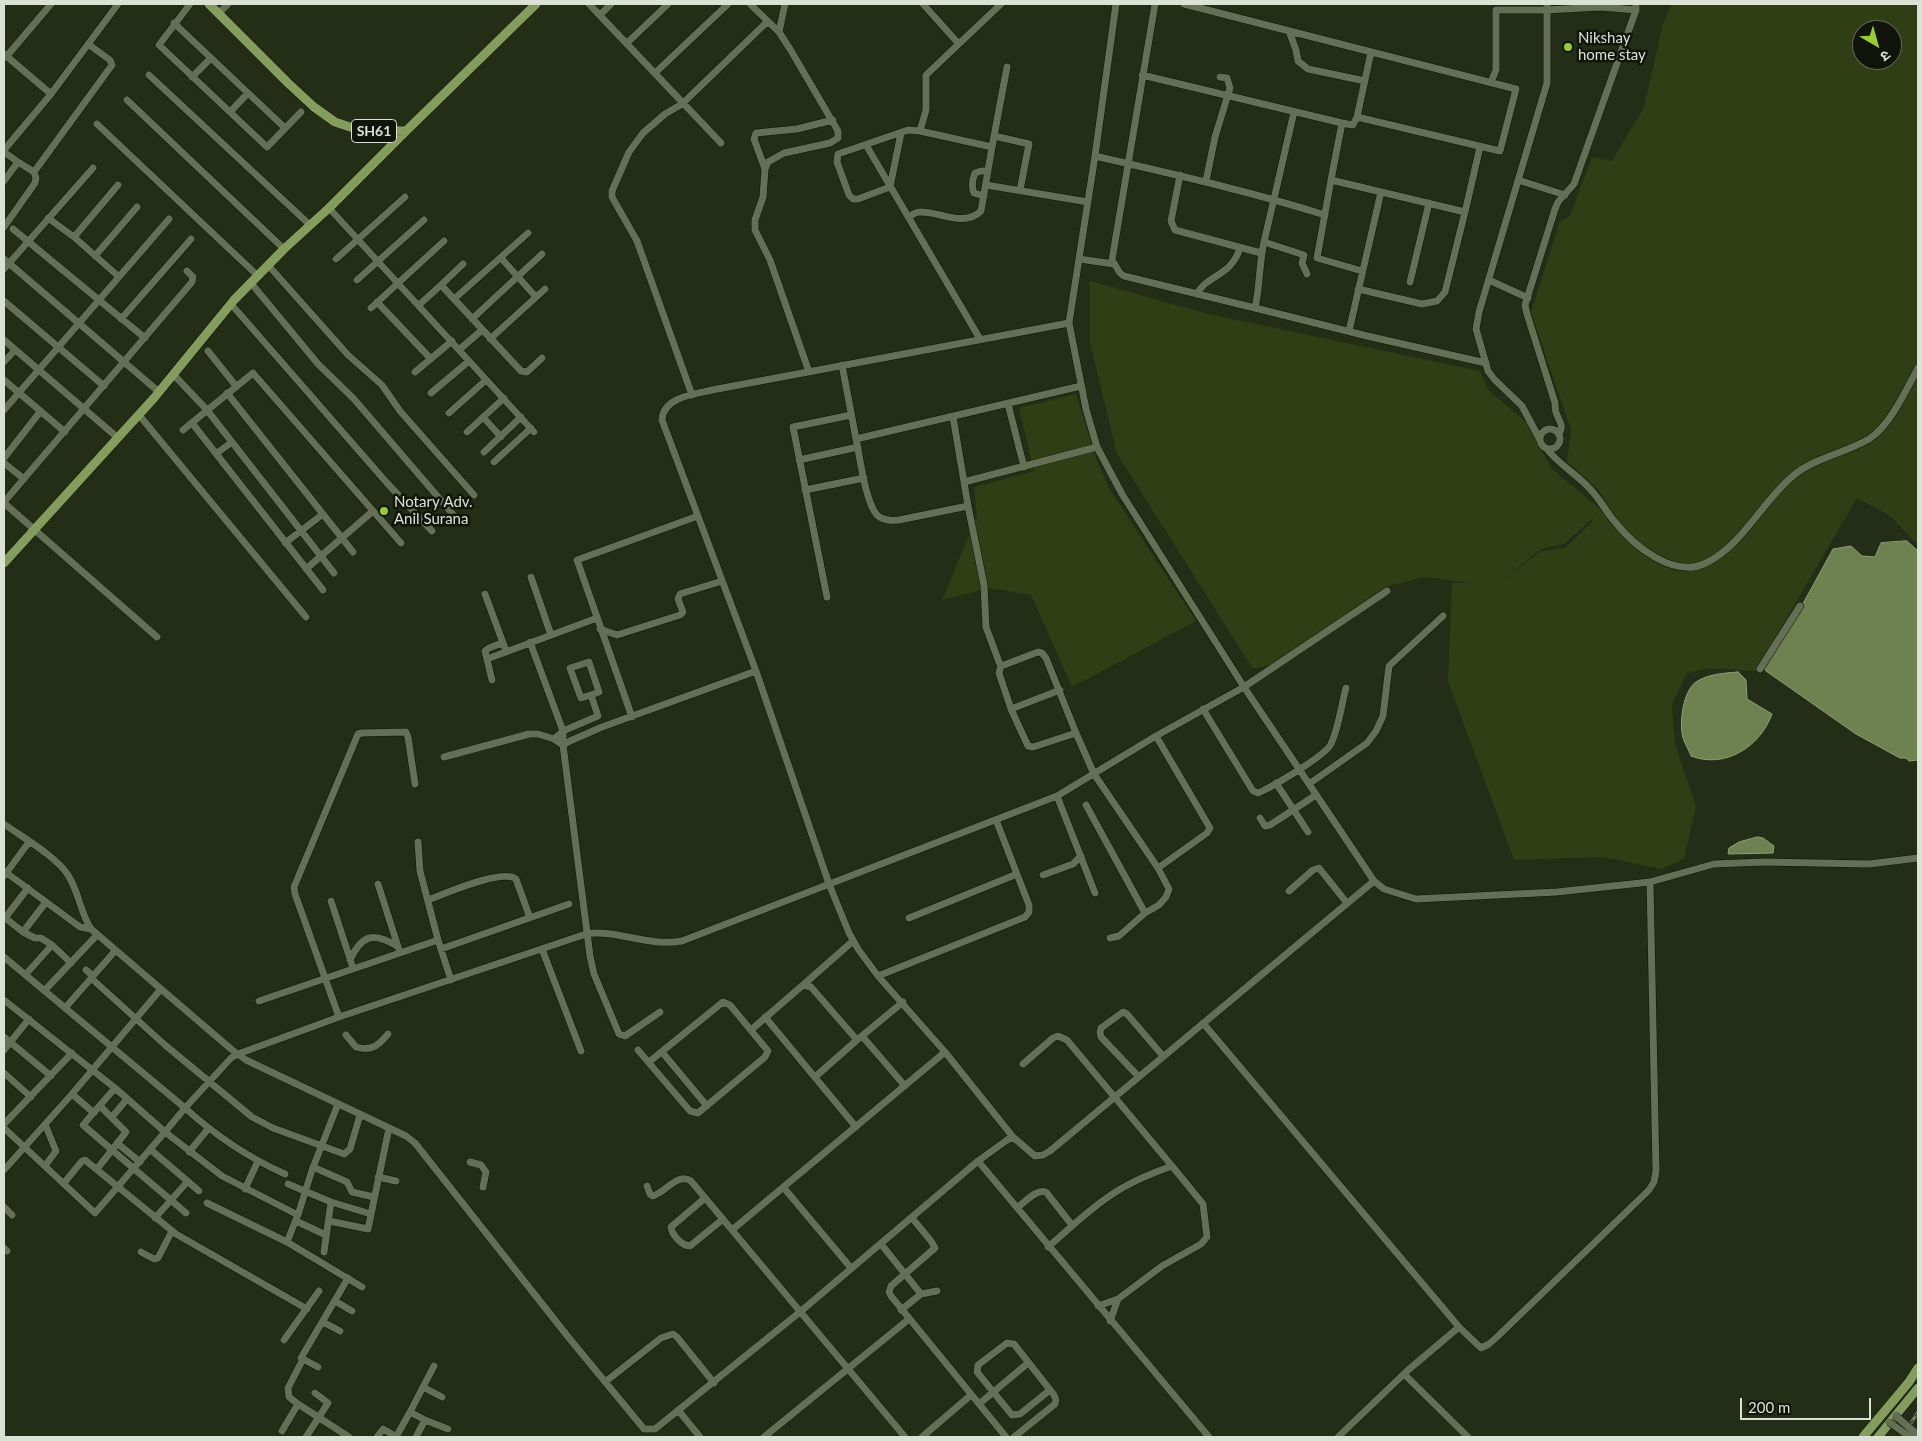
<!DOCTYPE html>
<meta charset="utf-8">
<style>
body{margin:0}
#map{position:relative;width:1922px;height:1441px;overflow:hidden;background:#242e16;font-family:Lato,"Noto Sans Devanagari",sans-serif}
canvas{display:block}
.frame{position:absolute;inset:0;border:5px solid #dbe1d3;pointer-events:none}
.north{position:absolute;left:1852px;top:20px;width:50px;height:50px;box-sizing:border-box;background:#10140a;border:1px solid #61665a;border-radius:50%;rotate:142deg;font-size:14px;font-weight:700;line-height:20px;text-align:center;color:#dbe1d3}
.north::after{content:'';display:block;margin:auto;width:18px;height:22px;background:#99cb36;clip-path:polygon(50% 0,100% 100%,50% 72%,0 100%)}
.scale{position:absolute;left:1740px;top:1398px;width:131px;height:22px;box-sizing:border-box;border:2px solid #dbe1d3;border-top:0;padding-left:6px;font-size:15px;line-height:18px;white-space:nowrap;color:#dbe1d3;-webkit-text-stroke:4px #10140a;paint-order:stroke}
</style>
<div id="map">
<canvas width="1922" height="1441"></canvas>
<div class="frame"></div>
<div class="north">उ</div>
<div class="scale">200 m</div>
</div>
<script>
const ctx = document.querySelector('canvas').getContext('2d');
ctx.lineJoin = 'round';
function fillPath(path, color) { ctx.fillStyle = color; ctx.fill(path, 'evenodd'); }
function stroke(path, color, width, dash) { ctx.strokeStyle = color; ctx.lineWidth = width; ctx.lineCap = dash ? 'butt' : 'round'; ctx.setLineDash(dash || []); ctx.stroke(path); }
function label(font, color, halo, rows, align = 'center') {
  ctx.font = font + ' Lato,sans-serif'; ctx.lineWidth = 5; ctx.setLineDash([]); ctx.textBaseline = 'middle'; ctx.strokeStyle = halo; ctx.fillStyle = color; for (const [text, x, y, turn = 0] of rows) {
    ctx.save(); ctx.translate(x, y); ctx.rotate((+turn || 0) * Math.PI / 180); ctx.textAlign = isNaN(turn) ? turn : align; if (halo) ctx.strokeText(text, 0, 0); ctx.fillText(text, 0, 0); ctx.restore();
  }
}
fillPath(new Path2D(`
 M1672,4h246v541l-29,-30 -32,-17 -101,173 -45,-3 -24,5 -15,32 3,39 21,62 -12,53 -22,10 -60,-12 -88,3 -66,-179 4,-98h20l-47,-6 -40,10 -115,78 -17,4 -136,-215 -27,-111v-62l118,33 272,57 8,19 39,33 24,45 48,40 7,-4 -7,-14 -32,-28 4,-32 -40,-118 29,-91 10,-5 22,-59 20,4 32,-54 19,-83zM1862,30h30v30h-30zM1593,518l-1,4 -27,26 -24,3 -45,34 45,-36 23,-5z
 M1076,394l21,67 13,29 86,131 -124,66 -41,-92 -41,-7 -48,12 35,-84 -3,-29 60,-16 -15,-63z`), '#2f3e14');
const water = new Path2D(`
 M1907,541l11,10v209l-9,1 -3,-3h-6l-44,-24 -90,-63 -2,-5 36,-57 33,-60 18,-3 11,10 13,1 6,-14z
 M1738,672l8,8 1,19 25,15c-12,33 -47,55 -81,42 -2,-6 -6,-12 -8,-18 -4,-15 0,-47 13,-56 12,-8 29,-9 42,-10z
 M1758,837l5,1 11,8 -1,7 -45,1 1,-6 10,-6z`);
fillPath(water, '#6e8251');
stroke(water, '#8f9e78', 1);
const minor = new Path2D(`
 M190,4l-31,41 108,102 34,-35
 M589,4l132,139
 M750,4l29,28 11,17 48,82v7l-8,5 -46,10 -16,9 -3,7 -2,28 -8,23v10l15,30 39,112
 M923,4l35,39
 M1116,4l-21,152 -26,167 17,86 11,38 25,47 122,193 130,194 10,8 32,10 141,-7 93,-10 64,-18 50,-2 105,2 49,-6
 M1155,4l-43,256 8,13 4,3 131,32c5,-22 4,-44 9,-66
 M1184,4l332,85 -16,62 -143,-34 14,-65
 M1547,4v6l54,-3 35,3v-6
 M218,14l10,-10
 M600,15l11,-11
 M174,23l111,105
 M1289,31l7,19 2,11 10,8 57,12
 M779,32l6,-28
 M627,43l41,-39
 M4,54l47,40
 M6,57l45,-53
 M655,73l73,-69
 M149,75l161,150
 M1142,75l200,48
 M192,77l19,-19
 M1491,82l5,-12v-60h51v73l-68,229 -3,17 12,42 6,8 28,27 18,34
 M127,100l157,149
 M230,112l18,-19
 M1294,112l-30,130 40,13 -2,8 5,11
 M1357,117l-4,8 -11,-2 -11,57 134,32 15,-65
 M97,124l161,152
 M901,133l-11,54 -32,12h-5l-4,-4 -12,-33 1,-8 70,-24 12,1
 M994,136l35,8 -9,46
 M866,145l114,194
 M992,147l15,-80
 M4,150l47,-56 67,-90
 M4,152l14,10
 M1095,156c77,18 154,35 230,59
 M765,169l-11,-30 2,-6 41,-4 36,-9
 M1180,175l-9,46 4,9 86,23
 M1331,180l-14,78 45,13
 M1518,180l47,15
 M4,181l14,-19 16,10 78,-107 -2,-5 -22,-16
 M1206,181l9,-44 15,-49 -3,-10 -7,-1
 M986,185l102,17
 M984,196l-10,-3c-3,-7 -2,-13 1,-20l6,-2h7
 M329,208l205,224
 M908,217c4,-2 8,-5 11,-5 21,-1 45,16 62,-1l11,-64 -72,-16 6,-21v-35l75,-71
 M48,218l26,19 44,39
 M4,227l31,-44 1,-5 -2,-6
 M13,229l132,109
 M74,237l44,-52
 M95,256l42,-49
 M501,258l35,39
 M4,259l155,133
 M336,259l69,-62
 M1079,259l35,5
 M268,265l80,90 34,30 18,26 74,84
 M4,269l89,-101
 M357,280l67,-60
 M1489,280l39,18
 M1410,282l19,-79
 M251,283l67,81 36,35 103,120
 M441,285l22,-21
 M1358,289l64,15 15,-3 8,-9 20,-80
 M1197,294c9,-19 34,-17 43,-46
 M454,299l74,-66
 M4,301l100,85
 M377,302l54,57
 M231,304l156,179 45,48
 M419,305l22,-20 80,86 6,1 15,-14
 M371,308l73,-67
 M1255,308l112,28 119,27
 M121,319l70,-80
 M472,319l70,-65
 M1349,331l32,-139
 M490,339l55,-50
 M4,340l114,98
 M460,349l22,-19
 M208,351l28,35
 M4,362l11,-12
 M842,365l14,74 225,-53
 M415,372l37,-31
 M173,374l34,36 127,163
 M4,380l61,52
 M227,393l126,159
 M431,393l38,-32
 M692,395l-55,-154 -25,-44v-6l17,-39 14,-19 22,-19 17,-10 85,-82
 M1008,404l16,63
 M4,410l165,-191
 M449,413l37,-33
 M139,415l167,202
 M483,417l18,20
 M953,417l11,65
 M192,423l131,167
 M1540 439a10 10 0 1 1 20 0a10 10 0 1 1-20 0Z
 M183,430l70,-57 148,170
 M467,432l37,-34
 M1559,434c5,-9 1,-11 -2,-19 -2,-4 -2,-9 -2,-12l-28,-89 -2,-9 30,-96 3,-7 16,-18 62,-174
 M856,439c4,18 9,62 21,76 6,6 14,6 22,5l69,-14 -4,-24 133,-35
 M1546,448c12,16 31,26 44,41 10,10 16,23 25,33 19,24 59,57 91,41 36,-17 57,-63 88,-88 21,-17 51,-22 75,-36 21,-13 37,-49 49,-71
 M484,452l37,-35
 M217,453l15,-11
 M4,458l36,-46
 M799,460l59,-13
 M494,462l37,-34
 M4,463l20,16
 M805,490l59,-12
 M4,502l188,-220 1,-5 -6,-6
 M4,503l153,134
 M968,506l16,79 2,42 13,35 2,3h3l34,-13 4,1 4,5 30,75 18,41 64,94 49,-35 3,-5 -54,-92
 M285,543l38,-29
 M306,569l67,-58
 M531,577l20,58
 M485,594l21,57
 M827,597l-34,-170 58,-12
 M600,629l17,6 63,-20 3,-3 -5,-13 2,-5 42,-13
 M530,642l33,89v14
 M487,659l110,-41
 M1001,665l-2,8 12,36 17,37 5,1 43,-14
 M1760,669l40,-63
 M492,680l-7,-29 4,-3 13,-5
 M1011,709l49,-19
 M1203,709l50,82 5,2c14,-6 67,-37 73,-49 8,-17 10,-38 15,-56
 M632,717l-55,-157 121,-44
 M563,745l-9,-6 9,-8 35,-15 -7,-21 8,-3 -10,-30 -19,6 11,30 10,-3
 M444,757l85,-23h9l16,5
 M1276,783l32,49
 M1309,784l58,-41 9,-12 7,-15 6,-50 54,-50
 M1057,796l38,97
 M1086,805l59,108
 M1260,818l5,8 5,-1 46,-30
 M4,824c18,13 53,33 64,51 11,17 12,37 23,54l140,120 15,11 160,76 9,7 154,195 75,91h11l145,-117 178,-151 29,-21 6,-3 22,19 8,-1 7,-4 324,-270
 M418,842l2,29 18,69 13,40
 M4,871l76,56 11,2
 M1043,875l30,-11 8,-8
 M4,876l25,-34
 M378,884l22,69
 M1289,891l24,-21 6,-2 28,35
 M428,900c16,-6 75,-32 88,-21l14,39
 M331,901l22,67
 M4,917l19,15 12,6h6l11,7 19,18
 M5,918l23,-30
 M909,918l108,-44
 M23,932l23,-30
 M1110,938l9,-2 26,-23 14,-8 7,-8 3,-8 -11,-21
 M441,949l128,-45
 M542,949l39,102
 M4,957l181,151 46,-50 7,-4 101,-37 247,-83c30,-5 62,13 96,7l375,-145 99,-60 88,-49 143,-96
 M350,960c12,-26 24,-28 47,-14
 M86,970l7,6
 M26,974l26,-29
 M878,976l147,-59 4,-5v-7l-33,-85
 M91,978l74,67 87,72 21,11 71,26 6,-5 10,-34
 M803,985l50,-44
 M45,990l52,-55
 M4,1000l111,88 50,44 20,-24c32,29 62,49 100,66
 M259,1001l179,-61
 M65,1008l50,-57
 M660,1012l-35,24 -6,-2 -25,-60 -4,-18 -27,-211 7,-4 32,-14 154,-56
 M339,1017l-44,-123 -1,-7 64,-153 4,-1 44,-1 2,5 7,47
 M765,1017l91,110
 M1203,1023l256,304 22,21 8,-4 9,-8 151,-146 5,-8 2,-11 -6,-289
 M751,1030l52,-45 8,2 46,53 46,-38
 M346,1035l10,12c15,5 23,-2 32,-13
 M862,1036l43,50
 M4,1037l47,39
 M4,1050l25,-31
 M638,1050l52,61 8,2 67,-56 3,-6 -38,-46 -7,-3 -74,60
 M662,1052l45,54
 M1023,1064l30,-26 5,-2 9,4 105,126c-17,6 -34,13 -50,22 -27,16 -50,38 -74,59
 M4,1073l27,24
 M815,1077l42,-37
 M1139,1077l-38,-40 -1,-5 1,-4 22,-16 4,2 36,42
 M72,1094l22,19
 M100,1106l26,26 -14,18 74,63
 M112,1117l15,-18
 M4,1124l68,-71
 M4,1128l91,85 70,-81 57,44 76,39 14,-45 26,-66
 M1013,1137l-68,-85 -67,-76 -20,-27 -9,-16 -20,-49 -73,-213 -94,-251c1,-23 33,-26 50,-30l357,-67
 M117,1143l23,19
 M151,1150l48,41
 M189,1152l19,-23
 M978,1161l231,276
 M470,1162l11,3 5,7 -3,15
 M45,1166l11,-15 -11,-27
 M313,1167l34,15 5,10 22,5
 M97,1169l15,-19 -29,-25 32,-37
 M4,1170l68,-76 89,-105
 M378,1177l18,4
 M64,1183l18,-22 3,-1 91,74 131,75
 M288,1184l43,18 40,12
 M647,1186l3,8 3,2c13,-4 25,-24 38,-15l214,256
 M784,1188l67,80
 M245,1189l13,-28
 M705,1198l-34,29c1,8 11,19 19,19l33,-27
 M207,1203l80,39 75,45
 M4,1207l8,8
 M1017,1208c8,-6 19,-19 29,-16l26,33
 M155,1218l33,-37
 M912,1218l19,23 4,7 -44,38 -2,6 2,4 115,141
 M296,1221l30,14
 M329,1221l39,8 21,-101
 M732,1230l213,-178
 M287,1242l10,-25
 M881,1244l40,50 -20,16
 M4,1248l3,3
 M141,1252l13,7 4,-1 14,-27
 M324,1252l7,-50
 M921,1294l16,-3
 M335,1301l17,10
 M1098,1306l20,-7 44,-33 39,-22 6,-7 -4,-33 -31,-38
 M1110,1321l8,-22
 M323,1322l17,9
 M284,1340l35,-49
 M303,1359l-15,29 1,9 9,7 51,33
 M434,1366l-24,46 15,8 23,9
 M318,1367l-17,-9 47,-80
 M1404,1374l64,63
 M605,1382l56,-44 12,-4 4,3 37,46
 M423,1387l19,10
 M979,1404l49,-41
 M678,1410l22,27
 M282,1431l16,-27
 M306,1437l22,-34 -13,-10
 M377,1437l6,-8 14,8
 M396,1437l14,-25
 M416,1437l9,-17
 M764,1437l145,-118
 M922,1437l49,-42
 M1014,1437l41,-33 1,-4 -2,-5 -40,-51 -7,-1 -29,22 -1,7 35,43 8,-1 30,-24
 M1338,1437l69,-66 52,-44`);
const major = new Path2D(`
 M209,4l79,79 26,24 21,15 24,8 47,1 130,-127
 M4,563l150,-165 80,-98 50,-51 45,-41 77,-77
 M1863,1437l46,-55 9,-14
 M1878,1437l40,-49`);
stroke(minor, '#0d1502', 8);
stroke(major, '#0d1502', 10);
stroke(minor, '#646f55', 7);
stroke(major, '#849d5f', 9);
const rail = new Path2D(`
 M1902,1437l16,-25`);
stroke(rail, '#7a826f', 3);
stroke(rail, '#10140a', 1, [4]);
const minorBridge = new Path2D(`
 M1896,1415l1,2 21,18
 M1889,1422l21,15`);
stroke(minorBridge, '#0d1502', 8, []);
stroke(minorBridge, '#646f55', 7);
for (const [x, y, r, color] of [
 [1568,47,5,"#99cb36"],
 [384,511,5,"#99cb36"]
]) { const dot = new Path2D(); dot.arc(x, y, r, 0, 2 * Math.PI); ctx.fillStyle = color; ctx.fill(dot); stroke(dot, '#10140a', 2); }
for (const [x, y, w] of [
 [374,131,45]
]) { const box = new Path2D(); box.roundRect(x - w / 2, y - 11.5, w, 23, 4); ctx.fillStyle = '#10140a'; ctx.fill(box); stroke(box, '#dbe1d3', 1); }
label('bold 14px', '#dbe1d3', null, [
 ["SH61",374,131]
]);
label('15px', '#dbe1d3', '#10140a', [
 ["Nikshay",1578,38],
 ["home stay",1578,55],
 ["Notary Adv.",394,502],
 ["Anil Surana",394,519]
], 'left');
</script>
